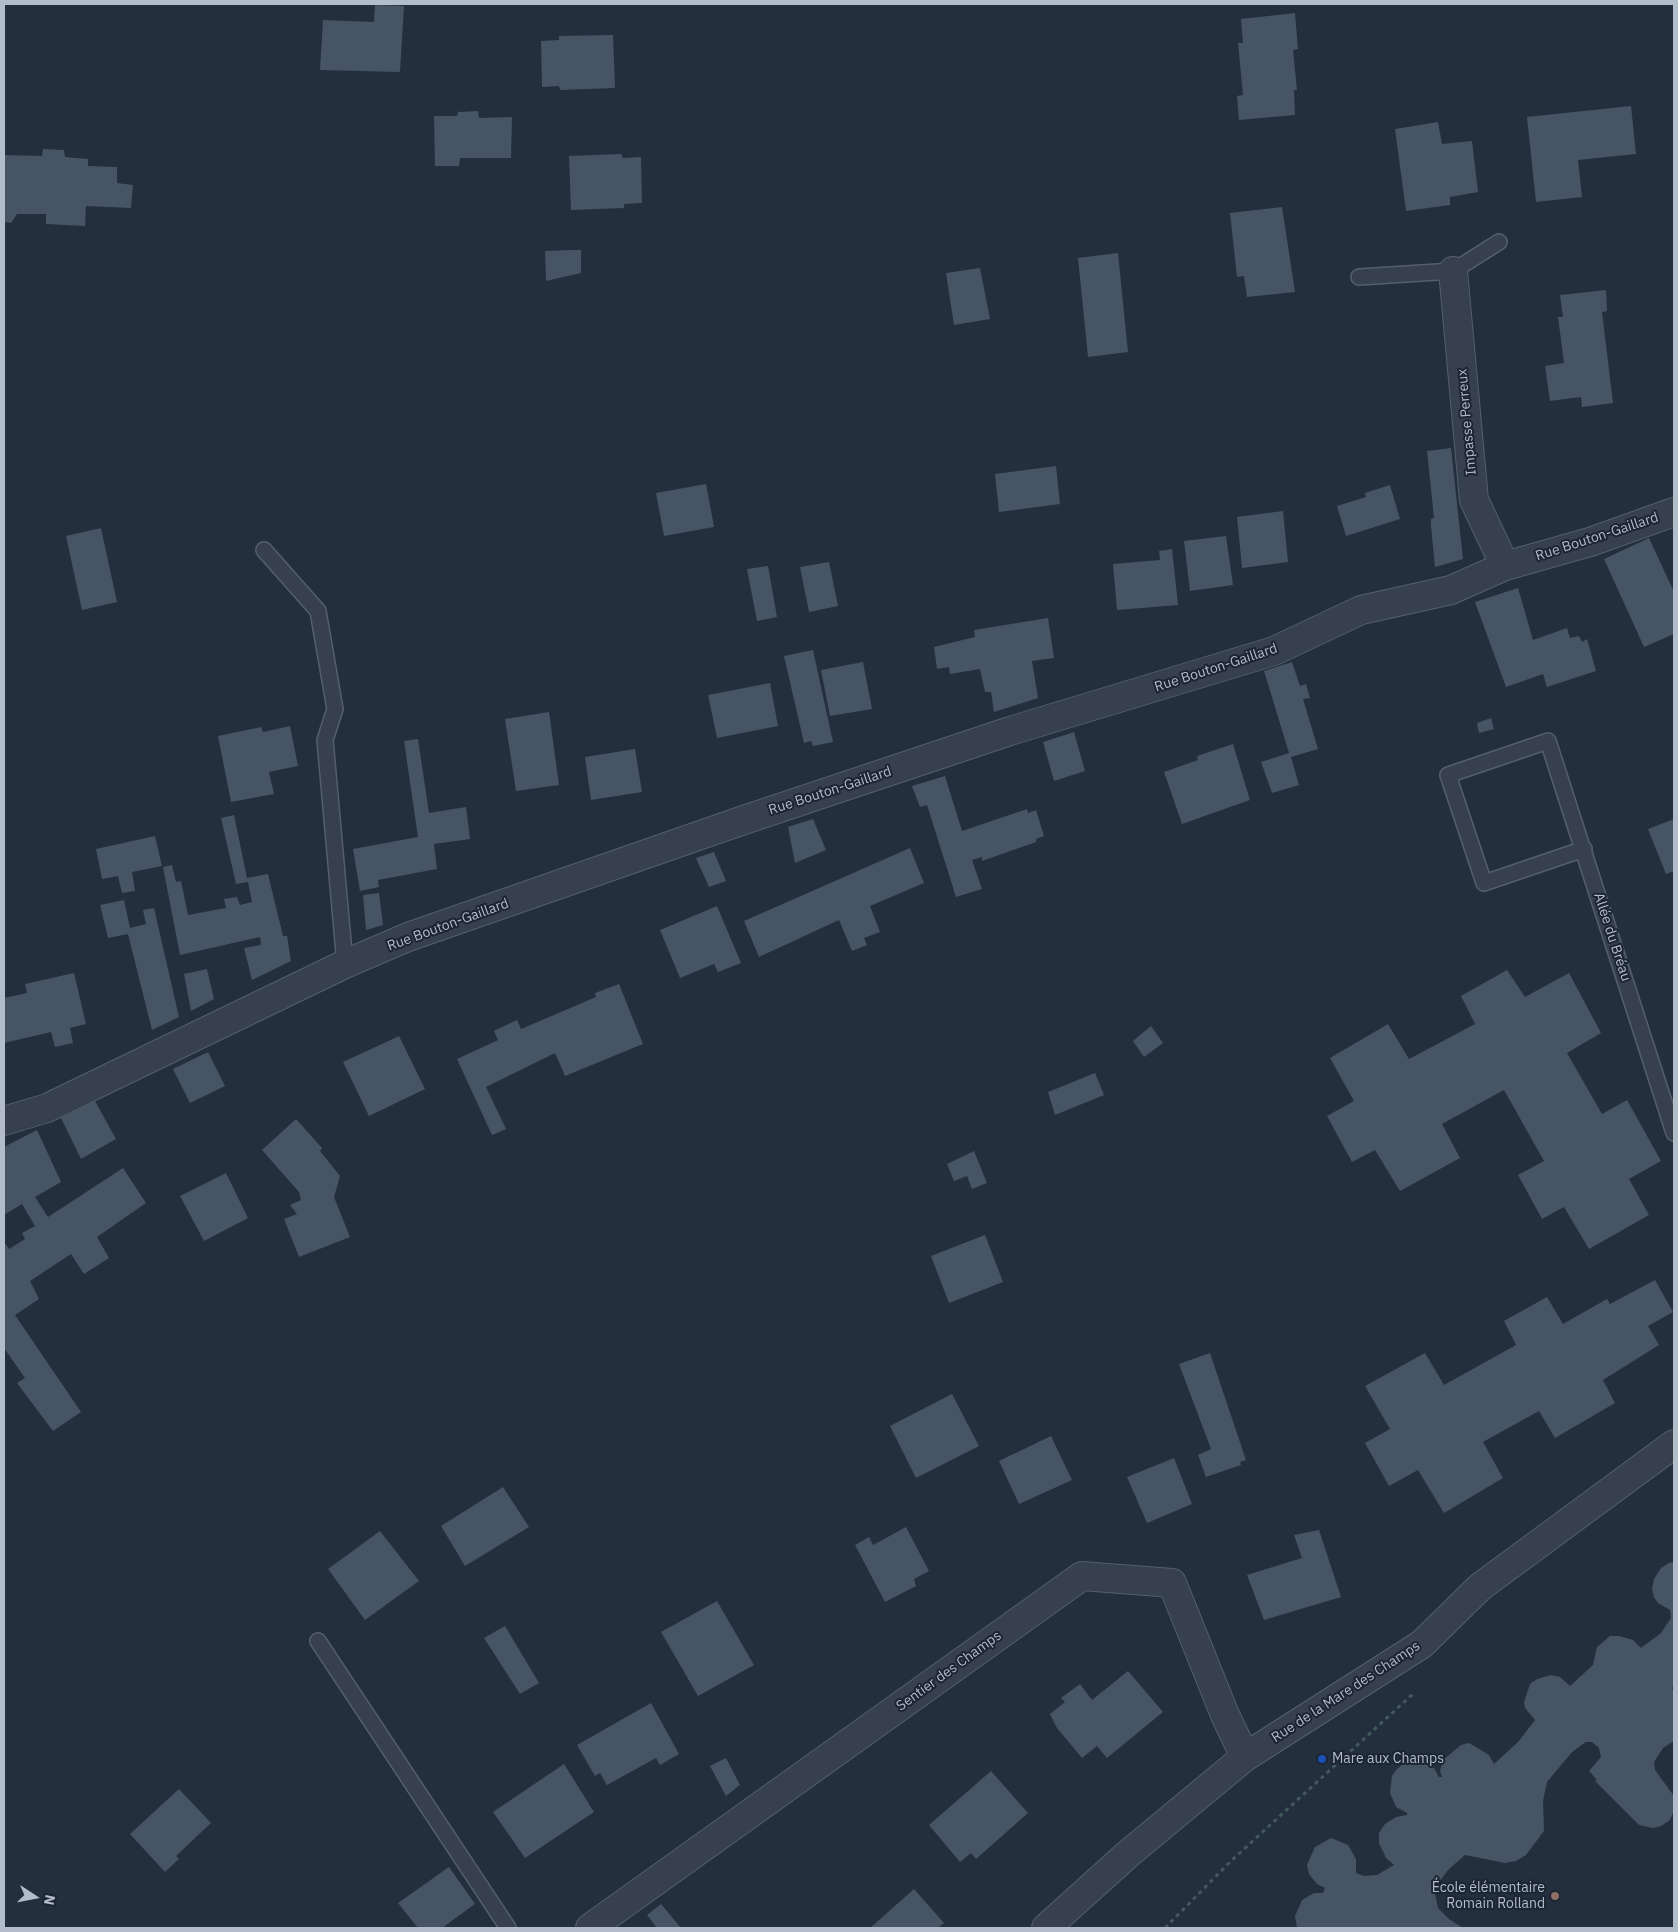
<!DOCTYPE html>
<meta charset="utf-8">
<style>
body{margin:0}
#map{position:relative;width:1678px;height:1932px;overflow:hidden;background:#232f3d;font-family:"IBM Plex Sans",sans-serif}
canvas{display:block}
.frame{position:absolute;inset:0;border:5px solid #b3bcc9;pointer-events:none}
.north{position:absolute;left:10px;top:1872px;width:50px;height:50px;-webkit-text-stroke:4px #1c2632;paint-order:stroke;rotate:101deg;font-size:14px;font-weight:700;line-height:20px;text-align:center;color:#b3bcc9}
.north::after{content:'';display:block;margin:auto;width:18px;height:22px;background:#b3bcc9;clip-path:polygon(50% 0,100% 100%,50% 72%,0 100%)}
</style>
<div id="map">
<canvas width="1678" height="1932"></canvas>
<div class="frame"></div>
<div class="north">N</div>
</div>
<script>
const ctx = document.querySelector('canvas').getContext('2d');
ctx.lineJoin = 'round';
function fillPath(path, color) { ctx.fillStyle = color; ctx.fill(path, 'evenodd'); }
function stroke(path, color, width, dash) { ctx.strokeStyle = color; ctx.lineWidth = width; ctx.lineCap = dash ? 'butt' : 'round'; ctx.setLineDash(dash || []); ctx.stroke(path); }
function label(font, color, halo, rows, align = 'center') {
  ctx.font = font + ' "IBM Plex Sans",sans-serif'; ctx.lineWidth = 4; ctx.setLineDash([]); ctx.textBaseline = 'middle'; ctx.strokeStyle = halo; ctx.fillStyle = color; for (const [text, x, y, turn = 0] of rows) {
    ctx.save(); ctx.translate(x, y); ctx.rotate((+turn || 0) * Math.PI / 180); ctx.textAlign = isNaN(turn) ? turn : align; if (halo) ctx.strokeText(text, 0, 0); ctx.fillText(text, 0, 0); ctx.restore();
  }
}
fillPath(new Path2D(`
 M375,5l29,1 -4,66 -80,-2 3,-50 51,2z
 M1295,13l3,36 -5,1 4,40h-3l1,25 -56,5 -2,-24 6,-1 -5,-52h5l-2,-24z
 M613,35l2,53 -55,2 -1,-4 -17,1 -1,-46 18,-1v-4z
 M1631,106l5,48 -58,6 4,37 -46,5 -9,-85z
 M478,111l1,7 33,-1 -1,41h-51l-1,8h-24l-1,-50h23l1,-4z
 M1438,122l4,22 30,-3 6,51 -28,5v8l-44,6 -11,-82z
 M43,149l21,1 1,7 23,2v7l29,1v16l16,2 -2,23 -45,-2 -1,20 -39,-2v-10h-29l-6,9 -7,-1v-67l38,1z
 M621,154l2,4 18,-1 1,46 -18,1v4l-53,2 -2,-54z
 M1282,207l13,85 -48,5 -3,-21 -7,1 -7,-64z
 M571,250h10v23l-35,8 -1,-30z
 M1118,253l10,99 -40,5 -10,-99z
 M980,268l10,51 -36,6 -8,-52z
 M1606,290l1,21 -5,1 11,91 -31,4 -1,-10 -31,4 -5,-35 19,-3 -6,-46h5l-3,-22z
 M1451,448l12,111 -28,8 -4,-41v-7l3,-1 -7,-67z
 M1056,466l4,38 -61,8 -4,-38z
 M706,484l8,43 -50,9 -8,-43z
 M1390,485l10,34 -54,17 -9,-30 29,-9 -1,-4z
 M1283,511l5,51 -46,6 -5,-51z
 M101,528l16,74 -35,8 -16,-74z
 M1226,536l7,49 -43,6 -6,-50z
 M1649,538l25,54v42l-30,13 -40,-88z
 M1172,549l6,56 -61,5 -4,-46 47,-4 -1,-9z
 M829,562l9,44 -29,6 -9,-45z
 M768,566l9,51 -20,4 -10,-52z
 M1518,588l15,52 34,-12 3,10 9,-2 3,6 5,-3 9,32 -49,16 -4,-13 -37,13 -31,-85z
 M1048,618l6,40 -22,3 6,37 -44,14 -3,-20h-6l-5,-23 -30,5 -1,-7 -12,2 -3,-22 41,-10 -1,-7z
 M813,650l20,92 -20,4 -2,-5 -7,2 -20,-87z
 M863,662l9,47 -42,7 -9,-46z
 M1292,662l8,24 6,-2 4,14 -7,1 15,50 -27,8 8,28 -27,8 -11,-31 28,-9 -25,-82z
 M770,683l8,43 -61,12 -9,-43z
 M549,712l10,73 -43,6 -11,-72z
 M1491,718l3,11 -15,4 -2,-10z
 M290,726l8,40 -29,6 5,22 -43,8 -13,-66 43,-9 2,5z
 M1074,732l11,39 -31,10 -11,-39z
 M418,739l11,74 37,-6 4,32 -36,5 3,25 -59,11 1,7 -19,4 -7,-42 65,-12 -14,-96z
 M1233,744l17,56 -68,24 -18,-52 34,-12 -1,-4z
 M635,749l7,43 -51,8 -6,-43z
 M945,776l17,55 65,-22 1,4 8,-3 8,26 -8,3v3l-54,19v-4l-10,3 10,29 -26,8 -29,-92 -7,2 -8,-21z
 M234,815l13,63 21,-4 15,62h4l4,25 -39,19 -8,-32 17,-3 -1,-8 -80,18 -17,-88 9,-2 4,17 5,-1 7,34 38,-7 -2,-9 13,-2 3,8 12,-3 -4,-20 -12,2 -15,-66z
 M813,819l13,31 -31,13 -7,-36z
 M1674,819v52l-8,3 -18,-45z
 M155,836l7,30 -30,6 3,19 -13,2 -4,-17 -16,3 -6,-30z
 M910,848l14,35 -54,23 10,26 -16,6 3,7 -15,6 -13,-31 -80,37 -15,-36z
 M714,852l12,29 -17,6 -13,-29z
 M379,893l4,32 -17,5 -3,-35z
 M124,900l6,28 16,-4 -3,-14 11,-2 25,109 -27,13 -24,-96 -20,4 -8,-33z
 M717,906l24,57 -23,9 -4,-8 -34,14 -20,-48z
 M207,969l7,30 -23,12 -7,-37z
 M1507,970l18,27 44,-24 32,60 -34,20 35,61 25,-14 34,61 -32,18 20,36 -60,34 -25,-42 -22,12 -24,-44 26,-14 -40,-71 -62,34 18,34 -60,33 -25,-41 -23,12 -25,-46 27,-15 -24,-43 58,-34 21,35 66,-35 -14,-28z
 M74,973l12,51 -16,4 3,15 -18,4 -4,-15 -47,11v-45l23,-5 -2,-9z
 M619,984l24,60 -78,32 -10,-23 -69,34 20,42 -14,6 -35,-76 41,-19 -4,-9 23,-11 4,9 75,-32 -1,-4z
 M1151,1026l12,17 -19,14 -11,-16z
 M399,1036l26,53 -56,27 -26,-54z
 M208,1052l17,34 -35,17 -17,-34z
 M1095,1073l9,22 -49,20 -7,-23z
 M95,1101l21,38 -35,20 -20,-41z
 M296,1119l26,29 -2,3 20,25 -6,21 16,40 -51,20 -15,-38 13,-5 -7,-9 11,-5 -2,-8 -37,-42z
 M37,1130l24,52 -26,15 13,20 75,-49 23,35 -49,34 12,21 -25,16 -13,-20 -41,27 9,18 -24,16 66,97 -28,19 -36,-48 8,-5 -21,-30v-106l5,7 16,-10 -3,-6 13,-7 -13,-22 -18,11v-68z
 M974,1151l13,32 -15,6 -5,-13 -13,5 -7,-17z
 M226,1173l22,45 -44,23 -24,-45z
 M985,1235l18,47 -54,21 -18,-47z
 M1655,1280l18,32 -25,14 11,19 -56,35 12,23 -60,35 -16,-27 -56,31 20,36 -59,35 -26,-43 -29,16 -24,-43 25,-14 -25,-43 60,-33 19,32 72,-40 -12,-24 43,-24 16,27 44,-25 3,5z
 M1210,1353l36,107 -6,2 1,3 -35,12 -8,-22 13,-6 -32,-85z
 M952,1394l27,52 -63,32 -26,-52z
 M1051,1436l21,44 -53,24 -20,-43z
 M1174,1458l18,46 -45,19 -20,-46z
 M503,1487l26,40 -64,39 -24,-40z
 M906,1527l23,44 -15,8 2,7 -31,16 -30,-57 14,-8 4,8z
 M1319,1530l22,67 -77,23 -17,-45 55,-17 -8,-23z
 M380,1531l39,50 -54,39 -37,-51z
 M1674,1562v121l-2,6h2v52l-11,7 -9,14 1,8 19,26v14l-4,10 -9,6 -8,2 -14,-3 -44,-44 2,-1 -8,-9 12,-14 -2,-9 -7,-6h-6l-14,10 -25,30 -4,19 1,30 -18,24 -10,6 -11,2 -40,-8 -17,15 -8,11 -5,13 3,14 11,11 14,9h-166l-2,-12 7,-16 12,-7h9l2,-5 -8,-4 -8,-10 -2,-9 8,-18 16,-9 17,7 8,14v14l8,3 13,-1 17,-10 -8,-7 -7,-15v-10l6,-9 11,-7 11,-2v-2l-11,-6 -6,-14 2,-17 4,-6 7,-6 17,-2 14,6 5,9h3l-2,-6 3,-11 18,-15 8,-2 20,12 5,9 24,-22 17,-22 -10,-12 -1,-6 6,-18 7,-5 14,-4 9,2 10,9 23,-21 4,-18 13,-11h9l14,4 8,8 20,-15 10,-15 -1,-8 -12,-7 -4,-6 -2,-8 2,-10 7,-11 8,-5z
 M717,1601l37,64 -56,31 -37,-64z
 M505,1626l34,57 -19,11 -36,-56z
 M1128,1671l35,41 -56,46 -10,-12 -15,12 -25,-30 -7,-14 15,-12 -4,-4 19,-14 12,16z
 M651,1703l28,51 -19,11 -4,-7 -49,27 -7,-12 -5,3 -18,-31z
 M726,1758l14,27 -14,11 -16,-30z
 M564,1764l30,48 -69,46 -32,-46z
 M991,1771l37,42 -52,46 -5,-6 -11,9 -31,-37z
 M179,1789l32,34 -35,33 3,3 -14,13 -35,-38z
 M449,1867l26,37 -33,24h-24l-20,-25z
 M914,1889l30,34 -6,5h-68z
 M661,1904l20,24h-24l-10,-13z`), '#475464');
const service = new Path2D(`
 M1359,277l94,-6 46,-29
 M264,550l54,61 17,98 -10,31 20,224
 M1584,849l-100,34 -36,-108 100,-34 126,392
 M318,1641l190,287`);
const minor = new Path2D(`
 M1453,271l21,229 31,66
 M4,1121l43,-13 298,-144 63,-27 330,-115 272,-91 264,-80 87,-41 90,-20 54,-24 85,-24 84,-30
 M590,1928l492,-352 90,7 53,132 20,42
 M1046,1928l82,-74 117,-97 177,-113 58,-57 194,-143`);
stroke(service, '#555f6b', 18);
stroke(minor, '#555f6b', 30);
stroke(new Path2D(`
 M1165,1928l66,-67 184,-169`), '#43595b', 3, [4, 4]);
stroke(service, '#37414d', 15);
stroke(minor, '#37414d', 28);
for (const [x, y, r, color] of [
 [1322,1759,5,"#1a4fb4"],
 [1555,1896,5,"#8d6e63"]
]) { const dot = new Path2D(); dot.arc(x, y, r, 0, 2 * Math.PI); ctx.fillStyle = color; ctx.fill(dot); stroke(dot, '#1c2632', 2); }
label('14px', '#b3bcc9', '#1c2632', [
 ["Impasse Perreux",1467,422,-95],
 ["Rue Bouton-Gaillard",1597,537,-18],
 ["Rue Bouton-Gaillard",1216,668,-18],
 ["Rue Bouton-Gaillard",830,791,-18],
 ["Rue Bouton-Gaillard",448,925,-20],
 ["Allée du Bréau",1612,937,72],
 ["Sentier des Champs",949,1671,-36],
 ["Rue de la Mare des Champs",1346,1692,-33]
]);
label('14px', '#b3bcc9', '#1c2632', [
 ["Mare aux Champs",1332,1759],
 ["École élémentaire",1545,1888,"right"],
 ["Romain Rolland",1545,1904,"right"]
], 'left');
</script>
